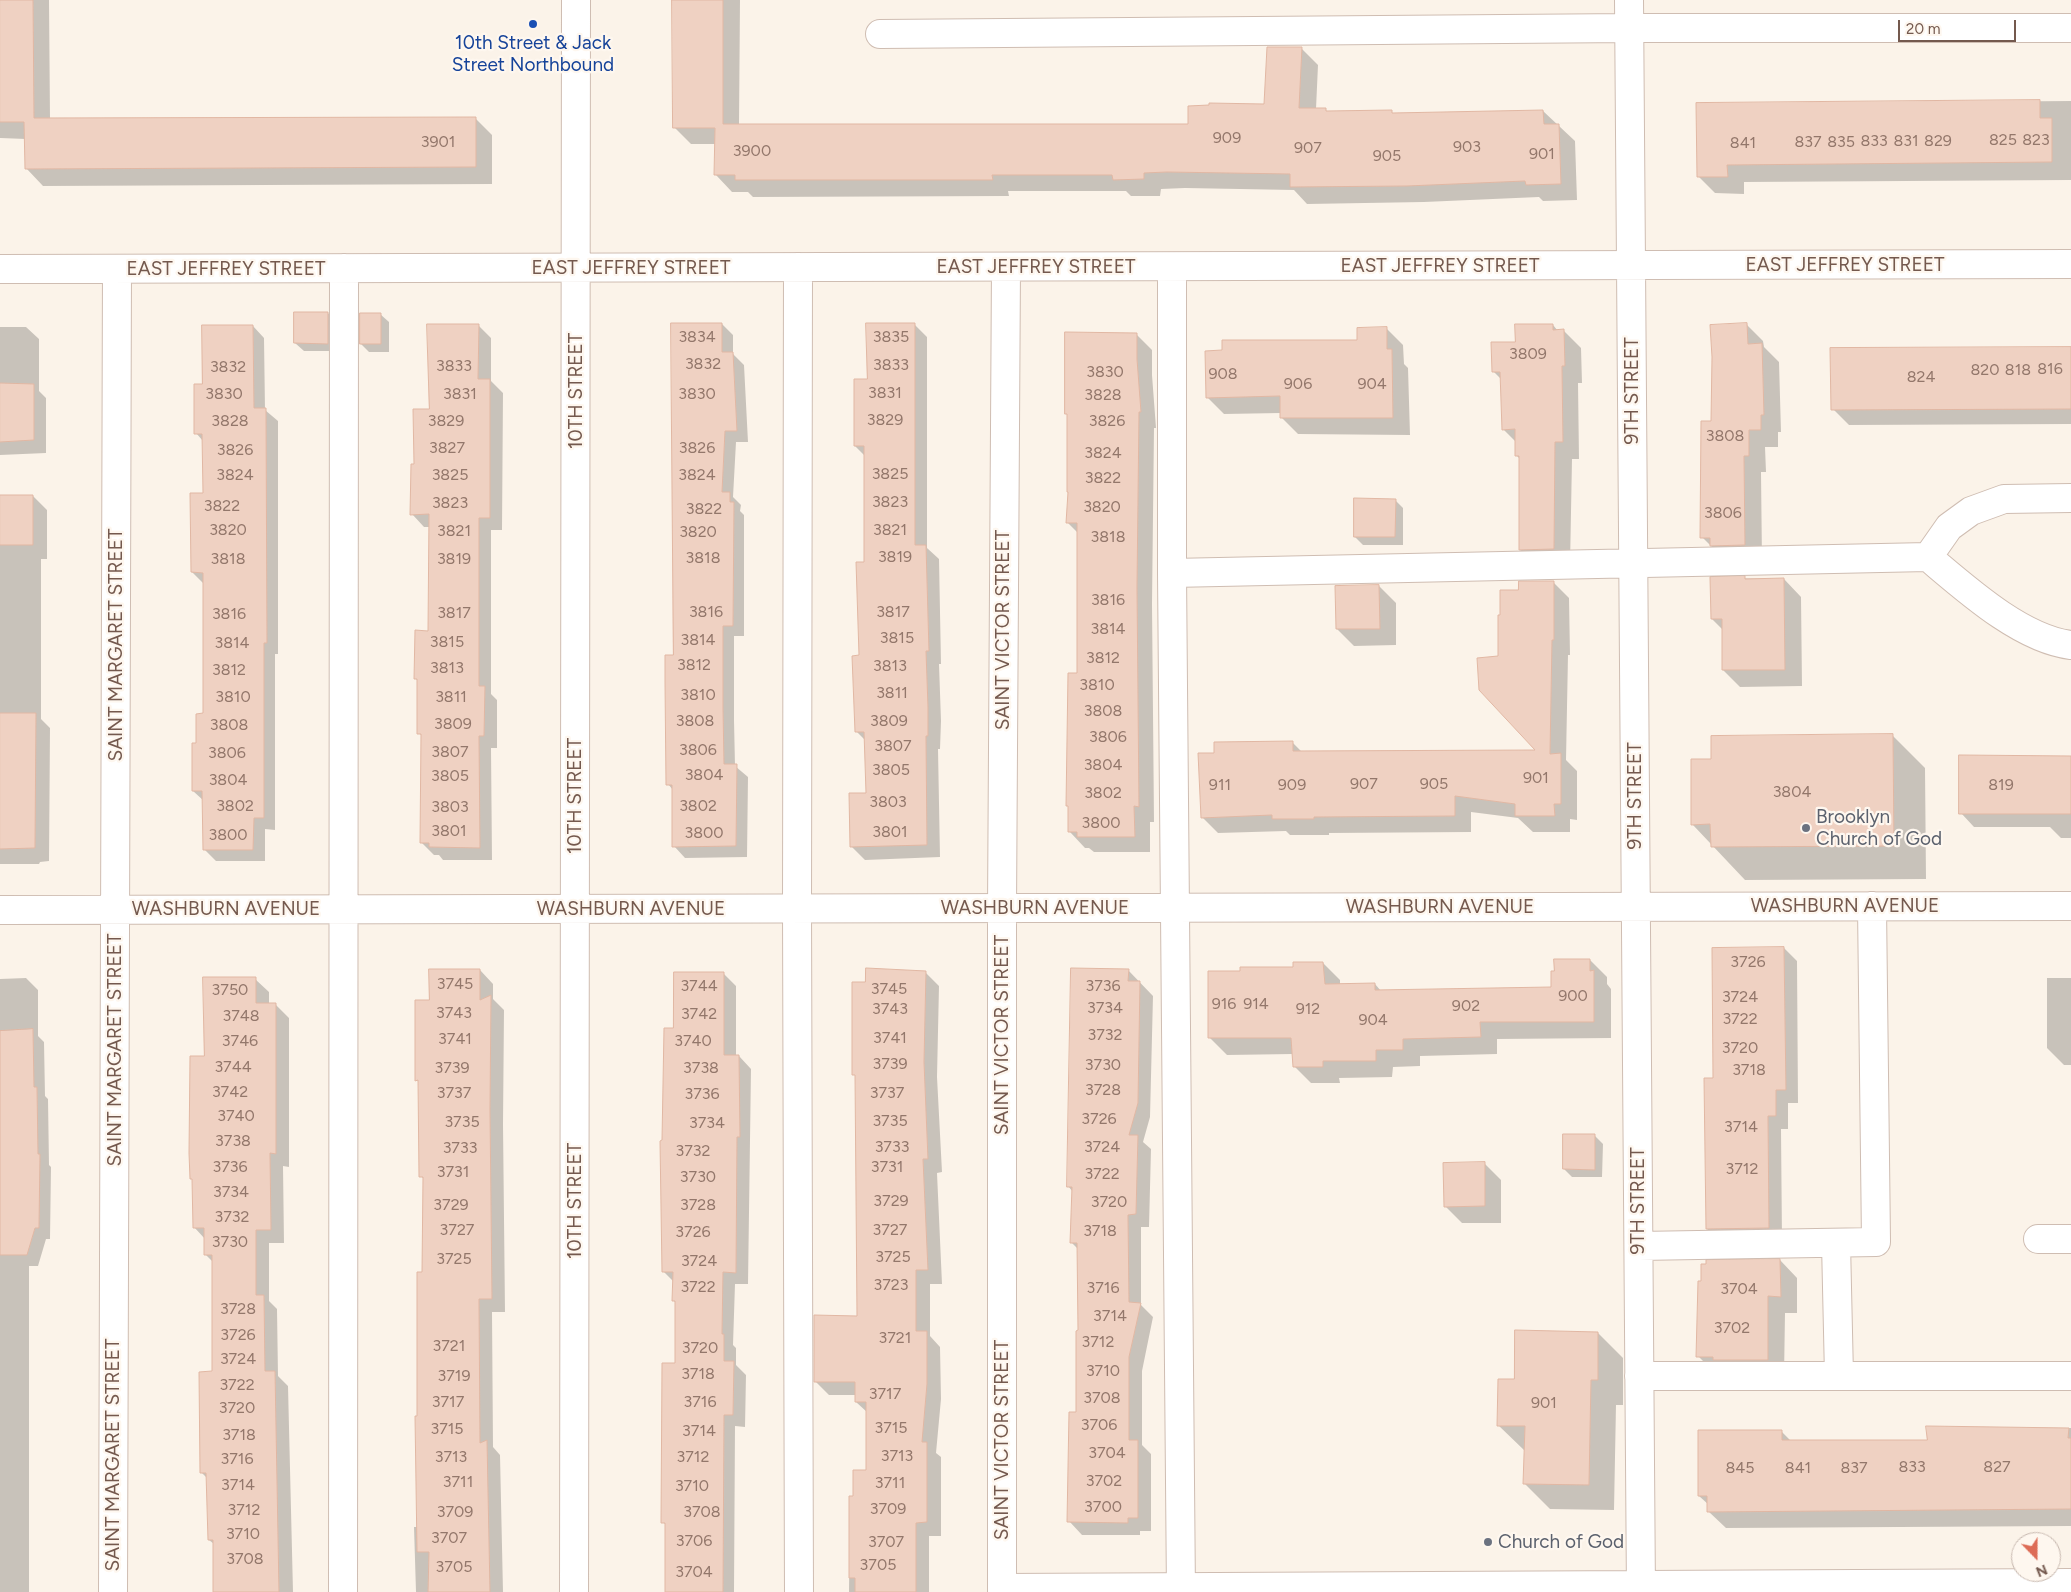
<!DOCTYPE html>
<style>
body{margin:0}
#map{position:relative;width:2071px;height:1592px;overflow:hidden;background:#fbf3e9;font-family:Figtree,sans-serif}
canvas{display:block}
.north{position:absolute;left:2011px;top:1532px;width:50px;height:50px;box-sizing:border-box;background:#fef7ef;border:1px solid #c7b8af;border-radius:50%;rotate:158deg;font-size:14px;font-weight:700;line-height:20px;text-align:center;color:#74594e}
.north::after{content:'';display:block;margin:auto;width:18px;height:22px;background:#dd6c56;clip-path:polygon(50% 0,100% 100%,50% 72%,0 100%)}
.scale{position:absolute;left:1898px;top:20px;width:118px;height:22px;box-sizing:border-box;border:2px solid #74594e;border-top:0;padding-left:6px;font-size:15px;line-height:18px;white-space:nowrap;color:#74594e;-webkit-text-stroke:4px #fef7ef;paint-order:stroke}
</style>
<div id="map">
<canvas width="2071" height="1592"></canvas>
<div class="north">N</div>
<div class="scale">20 m</div>
</div>
<script>
const ctx = document.querySelector('canvas').getContext('2d');
ctx.lineJoin = 'round';
function fillPath(path, color) { ctx.fillStyle = color; ctx.fill(path, 'evenodd'); }
function stroke(path, color, width, dash) { ctx.strokeStyle = color; ctx.lineWidth = width; ctx.lineCap = dash ? 'butt' : 'round'; ctx.setLineDash(dash || []); ctx.stroke(path); }
function label(font, color, halo, rows, align = 'center') {
  ctx.font = font + ' Figtree,sans-serif'; ctx.lineWidth = 4.5; ctx.setLineDash([]); ctx.textBaseline = 'middle'; ctx.strokeStyle = halo; ctx.fillStyle = color; for (const [text, x, y, turn = 0] of rows) {
    ctx.save(); ctx.translate(x, y); ctx.rotate((+turn || 0) * Math.PI / 180); ctx.textAlign = isNaN(turn) ? turn : align; if (halo) ctx.strokeText(text, 0, 0); ctx.fillText(text, 0, 0); ctx.restore();
  }
}
fillPath(new Path2D(`
 M0,0h49l1,119 425,-1 17,17v49l-449,2 -17,-18v-29l-26,-1z
 M674,0h66l-1,125h451l75,-20 36,-57 17,17 -2,44h9l3,4 63,-1 3,2 149,-3 32,30 2,59 -34,1 -4,-4 -115,5 -117,2 -13,-14 -109,-2 -24,1 -1,7h-29l-5,-5h-118l1,5 -256,1 -5,-5h-16l-16,-17v-31h-25l-17,-17z
 M2071,101v79l-327,2v12l-29,-1 -17,-17 -1,-72z
 M328,313l8,9v29h-32l-9,-8z
 M380,314l9,8v30h-20l-8,-8z
 M722,324l11,11v19l11,11 4,77h-12l-3,55 8,8 -1,6 4,4v121h-10v84l1,46 13,11 -1,80 -62,1 -11,-12 -1,-56 -5,-6 6,-128z
 M914,324l13,13v211l12,11 2,105h-2l2,57 -1,28h-2l2,108 -75,3 -13,-13 15,-53 -1,-53 -9,-9 9,-169 -1,-107 -10,-10 13,-66z
 M1746,324l17,17 1,6 15,15 2,70h-3v15h-13l1,25h-5l1,90 -43,-8 -17,-17 10,-115z
 M478,325l13,13v43l12,12 -1,137h-11v164l6,6v48h-6l1,112h-49l-4,-5h-5l-13,-13 1,-106 -3,-3 -1,-52 -2,-2 14,-47v-105h-6l-12,-13 3,-48 15,-56z
 M1553,325l5,6h6l17,17 1,35h-4l1,76h-7l-2,107 -33,1 -17,-17 1,-90 -5,-5v-13l-12,-12 -2,-50 -9,-9 23,-27z
 M253,326l11,12 1,72 13,11v233h-3v176l-10,-1v32h-49l-12,-12v-48l-11,-10 4,-47 8,-29 -2,-132 -11,-11 12,-78 -1,-53 -7,-8 8,-47z
 M0,327h26l13,12v52l7,7v55l-46,2z
 M1386,328l17,17 1,19 4,4 2,67 -112,-1 -17,-17v-4l-57,1 -17,-17 16,-45 135,-11z
 M1136,334l16,16v25l4,53h-2l-2,176 2,218h-4v30h-56l-5,-4h-4l-15,-16 9,-158v-140l-11,-11v-107l-2,-3z
 M2071,348v76l-222,1 -16,-16z
 M33,496l14,14v49h-6v160l9,9 -1,133 -9,1 -1,2h-39v-367z
 M1395,500l8,8v37h-40l-8,-8z
 M1712,578l72,1 17,18 1,89 -62,1 -17,-17v-40l-11,-11z
 M1553,582l16,16 1,57h-2l-2,105 11,11v49l-7,-1v13h-37l-15,-14 -47,-6v20l-142,1v2h-39l-4,-4 -68,2 -16,-16 90,-75 10,10 236,-1 -39,-93 21,-66z
 M1379,586l17,17v42l-42,1 -17,-17z
 M1892,735l33,33 1,111 -181,1 -52,-55 19,-65z
 M2071,756v82h-10l-11,-11h-76l-13,-14z
 M1784,948l13,13 1,142h-10v26h-7l1,112 -62,1 -13,-13 7,-150z
 M1590,960l17,17v7l4,5v49l-114,1v15l-77,2v10l-27,1 -1,10 -53,1 1,5h-29l-17,-17 -1,-12 -66,1 -17,-17 31,-66 54,-4 28,-5 17,17v5l35,-1 6,7 171,-2z
 M480,970l13,14v15l11,11 -1,114 2,188h-13l1,135 7,8 3,137h-87l-2,-65h3l7,-348 -3,-3 -2,-93 -2,-3 14,-79z
 M1128,970l25,26 -3,121 -7,25 8,7 -2,78h-8v78l12,12 -11,54v74l9,9v77h-11v4h-58l-13,-14 8,-108 2,-83 -1,-81 -6,-6 1,-51 -5,-6z
 M925,972l14,14 -2,91 5,95 -5,1 5,111h-12v52l10,11 1,52 -5,54 5,4v79h-12v56h-80l1,-95h4l13,-26 1,-58 -12,-11v-7h-27l-14,-14 43,-64 9,-334z
 M723,973l13,13v70h3l12,13 -3,215h-13l-2,61 3,3v17l10,10 -1,52 -10,-1 -1,166h-68l1,-66 -4,-4 13,-158v-61l-2,-2v-19l-11,-11 1,-130 11,-111z
 M26,978l12,12v46l6,6 1,54 3,3 1,66 2,2 -1,72h-4l-8,27h-9v326h-29v-613z
 M2047,978h24v87h-7l-17,-17z
 M255,979l14,13v12h6l14,14v149l-6,-1 1,77h-15v58l8,8 1,67 10,10 5,206h-79v-48l-5,-4 -2,-62 -6,-6 13,-99 -1,-111 -7,-7 -1,-16 -11,-12v-46l-3,-3 15,-121z
 M1595,1136l8,8 -1,33h-30l-8,-8z
 M1484,1163l17,17v43h-39l-17,-17z
 M1780,1260l17,18v35h-12l-1,64 -69,-4 -17,-17z
 M1598,1333l25,25v47h-7l-2,105 -64,-1 -25,-25v-33l-27,-26 18,-45z
 M1928,1427l143,1v98l-345,2 -18,-17 1,-6 -10,-9 83,-64 9,9h137z`), '#0003');
const building = new Path2D(`
 M0,0h33l1,118 442,-1v50l-451,2 -1,-47h-24z
 M672,0h51v124h465v-18l21,-1v-2l55,1 3,-57h35l-3,61h27v3l66,-1v3l151,-3 1,14h15l2,60 -35,1 -1,-4 -118,5 -117,1v-13l-123,-2 -23,1v6l-31,1 -1,-5h-120l1,5h-258v-5h-21l1,-47h-42z
 M2040,100v18h12v44l-325,3 1,12h-31l-1,-74z
 M294,312h34v32l-34,-1z
 M360,313h21v31h-21z
 M671,323h51v29h11l4,79h-12l-3,61h8v10h4l-1,124h-10v82l1,56h13l-1,82 -64,1v-62h-6l-1,-103v-27h8z
 M866,323h49v222h11l3,106h-3l2,56v29h-2l1,109 -77,2 -1,-54h17l-2,-61h-9l-3,-76 7,-1 -3,-93h8v-116h-10v-67h13z
 M1747,323l1,21 14,-1 2,72h-3v15h-12v26h-5l1,89 -35,1v-8h-10l1,-117h10l1,-64 -2,-32z
 M427,324h52l-1,55h12v139h-11v168h6l-1,50h-5l1,112 -51,-1v-4h-9l1,-109h-4v-55h-3l1,-49 13,1 1,-117 -19,1 1,-51h3l-1,-55h16z
 M1515,324h38v6l11,-1 1,37h-3l1,76h-8l-1,107 -35,1v-94h-4v-27l-13,1 -2,-58h-8l-1,-30h24z
 M202,325h51l1,83h12l1,235h-3v175h-10l-1,32h-50l-1,-59h-10v-48h4v-29l7,-1v-140l-12,-1 -1,-79h13l-1,-59h-8v-50h8z
 M1387,327v22h5l1,69h-113v-22l-74,2 -1,-47 17,-1v-10h135v-12z
 M1065,332l72,1v26l4,53h-2l-2,175 2,220 -5,-1 1,31h-58v-5h-9v-26h-2l2,-133h9v-150h-11l2,-31h-1v-78h-2z
 M2071,347v62l-240,1 -1,-62z
 M0,383l34,1v56l-34,2z
 M0,495h33v50h-33z
 M1354,498l42,1 -1,38h-41z
 M1745,576v3l39,-1 1,92h-63v-51h-11l-1,-42z
 M1519,581h35v59h-2l-2,114 11,-1v51h-7l1,12h-40v-12l-60,-8v20l-141,1v2h-42v-4l-71,3 -3,-65h16v-11l79,-1v10l242,-1 -56,-60 -2,-32 21,-2v-41h2v-25h18z
 M1379,585l1,44h-44l-1,-43z
 M0,713h36l-1,135 -35,1z
 M1893,734l1,112 -183,1 -1,-23 -19,1v-66h20v-23z
 M1959,755l112,1v58h-112z
 M1784,947l2,143h-10v26h-8l1,112 -63,1 -2,-151h9l-1,-130z
 M1554,959h36v12l4,-1v52h-114l1,15 -78,2v11h-27v11h-53v6h-30l-2,-29h-83v-67h32v-4h53v-5h30l2,22 50,-1v7l176,-3v-16h3z
 M866,968l60,3 -2,91 4,97h-5l5,111h-12v61h11v53l-5,58h5v80l-11,1v69h-61v-14h-6v-82h4v-26h13v-68h-11v-20h-41v-67l43,1 -2,-241h-3v-93h13z
 M1071,968l58,1 -1,12h12l-2,122 -9,32h9l-2,79 -8,1 1,87 12,1 -12,54v83h9v78h-10v5l-61,-1 2,-110h7v-81l2,-1 -1,-87h-7l2,-56h-5z
 M429,969h51v31l11,-5 -1,115 2,189h-13l1,144 7,-3 3,152h-62l1,-40h-12l-2,-136h2v-144h5l1,-95h-4l-1,-97 -3,1v-81h14z
 M674,972h50v83h15l1,82h-3l-1,136 -13,-1 -1,62h2v27h10l-1,54h-9l-1,177h-58v-69h-4l1,-160h13v-62h-3l1,-29h-11l-2,-131 2,-1 2,-112h9z
 M203,977h53v26h20v151l-6,-1 1,77h-15v65h8l1,76h10l4,221h-66v-52h-5l-2,-67h-6l-1,-101 13,-1v-116h-8v-27h-11l-1,-49h-2l-1,-26 1,-97h14z
 M33,1029l1,58h3l1,67h2l-1,74h-4l-8,27h-27v-224z
 M1563,1134h32v36l-32,-1z
 M1485,1162v44l-41,1 -1,-44z
 M1780,1259l1,38 -13,-1v64h-55v-3h-17l2,-76h3v-17h5v-4z
 M1515,1330l83,2v48h-7l-2,105 -66,-1 2,-58h-28l1,-47h16z
 M1926,1426l143,2 -1,10h3v71l-364,3v-16h-9v-66h84v10h145z`);
fillPath(building, '#efd1c2');
stroke(building, '#e1b7a3', 1);
const minor = new Path2D(`
 M1629,0l12,1592
 M880,34l749,-6h442
 M798,267l-1,641 2,684
 M1172,267v306l9,1019
 M0,269l2071,-5
 M2071,498l-67,1 -33,12 -22,16 -21,30c38,32 93,82 143,88
 M1172,573l756,-16
 M0,910l2071,-4
 M2038,1239h33
 M1836,1243l3,133
 M1639,1246l237,-4 -4,-336
 M1639,1376h432
 M1002,1588l1069,-5
 M113,1592l4,-1323
 M343,1592l1,-1324
 M574,1592l2,-1592
 M1002,1592v-684l4,-641`);
stroke(minor, '#cfbdb2', 30);
stroke(minor, '#fff', 28);
for (const [x, y, r, color] of [
 [533,24,5,"#1a4fb4"],
 [1806,828,5,"#6b7280"],
 [1488,1542,5,"#6b7280"]
]) { const dot = new Path2D(); dot.arc(x, y, r, 0, 2 * Math.PI); ctx.fillStyle = color; ctx.fill(dot); stroke(dot, '#fef7ef', 2); }
label('16px', '#93776b', null, [
 ["909",1227,138],
 ["825",2003,140],
 ["823",2036,140],
 ["833",1874,141],
 ["831",1906,141],
 ["829",1938,141],
 ["3901",438,142],
 ["837",1808,142],
 ["835",1841,142],
 ["841",1743,143],
 ["903",1467,147],
 ["907",1308,148],
 ["3900",752,151],
 ["901",1542,154],
 ["905",1387,156],
 ["3834",697,337],
 ["3835",891,337],
 ["3809",1528,354],
 ["3832",703,364],
 ["3833",891,365],
 ["3833",454,366],
 ["3832",228,367],
 ["816",2050,369],
 ["820",1985,370],
 ["818",2018,370],
 ["3830",1105,372],
 ["908",1223,374],
 ["824",1921,377],
 ["906",1298,384],
 ["904",1372,384],
 ["3831",885,393],
 ["3830",224,394],
 ["3831",460,394],
 ["3830",697,394],
 ["3828",1103,395],
 ["3829",885,420],
 ["3828",230,421],
 ["3829",446,421],
 ["3826",1107,421],
 ["3808",1725,436],
 ["3827",447,448],
 ["3826",697,448],
 ["3826",235,450],
 ["3824",1103,453],
 ["3825",890,474],
 ["3824",235,475],
 ["3825",450,475],
 ["3824",697,475],
 ["3822",1103,478],
 ["3823",890,502],
 ["3823",450,503],
 ["3822",222,506],
 ["3820",1102,507],
 ["3822",704,509],
 ["3806",1723,513],
 ["3820",228,530],
 ["3821",890,530],
 ["3821",454,531],
 ["3820",698,532],
 ["3818",1108,537],
 ["3819",895,557],
 ["3818",703,558],
 ["3818",228,559],
 ["3819",454,559],
 ["3816",1108,600],
 ["3816",706,612],
 ["3817",893,612],
 ["3817",454,613],
 ["3816",229,614],
 ["3814",1108,629],
 ["3815",897,638],
 ["3814",698,640],
 ["3815",447,642],
 ["3814",232,643],
 ["3812",1103,658],
 ["3812",694,665],
 ["3813",890,666],
 ["3813",447,668],
 ["3812",229,670],
 ["3810",1097,685],
 ["3811",892,693],
 ["3810",698,695],
 ["3810",233,697],
 ["3811",451,697],
 ["3808",1103,711],
 ["3808",695,721],
 ["3809",889,721],
 ["3809",453,724],
 ["3808",229,725],
 ["3806",1108,737],
 ["3807",893,746],
 ["3806",698,750],
 ["3807",450,752],
 ["3806",227,753],
 ["3804",1103,765],
 ["3805",891,770],
 ["3804",704,775],
 ["3805",450,776],
 ["901",1536,778],
 ["3804",228,780],
 ["907",1364,784],
 ["905",1434,784],
 ["911",1220,785],
 ["909",1292,785],
 ["819",2001,785],
 ["3804",1792,792],
 ["3802",1103,793],
 ["3803",888,802],
 ["3802",235,806],
 ["3802",698,806],
 ["3803",450,807],
 ["3800",1101,823],
 ["3801",449,831],
 ["3801",890,832],
 ["3800",704,833],
 ["3800",228,835],
 ["3726",1748,962],
 ["3745",455,984],
 ["3744",699,986],
 ["3736",1103,986],
 ["3745",889,989],
 ["3750",230,990],
 ["900",1573,996],
 ["3724",1740,997],
 ["916",1224,1004],
 ["914",1256,1004],
 ["902",1466,1006],
 ["3734",1105,1008],
 ["3743",890,1009],
 ["912",1308,1009],
 ["3743",454,1013],
 ["3742",699,1014],
 ["3748",241,1016],
 ["3722",1740,1019],
 ["904",1373,1020],
 ["3732",1105,1035],
 ["3741",890,1038],
 ["3741",455,1039],
 ["3746",240,1041],
 ["3740",693,1041],
 ["3720",1740,1048],
 ["3739",890,1064],
 ["3730",1103,1065],
 ["3744",233,1067],
 ["3739",452,1068],
 ["3738",701,1068],
 ["3718",1749,1070],
 ["3728",1103,1090],
 ["3742",230,1092],
 ["3737",454,1093],
 ["3737",887,1093],
 ["3736",702,1094],
 ["3740",236,1116],
 ["3726",1099,1119],
 ["3735",890,1121],
 ["3735",462,1122],
 ["3734",707,1123],
 ["3714",1741,1127],
 ["3738",233,1141],
 ["3733",892,1147],
 ["3724",1102,1147],
 ["3733",460,1148],
 ["3732",693,1151],
 ["3736",230,1167],
 ["3731",887,1167],
 ["3712",1742,1169],
 ["3731",453,1172],
 ["3722",1102,1174],
 ["3730",698,1177],
 ["3734",231,1192],
 ["3729",891,1201],
 ["3720",1109,1202],
 ["3729",451,1205],
 ["3728",698,1205],
 ["3732",232,1217],
 ["3727",457,1230],
 ["3727",890,1230],
 ["3718",1100,1231],
 ["3726",693,1232],
 ["3730",230,1242],
 ["3725",893,1257],
 ["3725",454,1259],
 ["3724",699,1261],
 ["3723",891,1285],
 ["3722",698,1287],
 ["3716",1103,1288],
 ["3704",1739,1289],
 ["3728",238,1309],
 ["3714",1110,1316],
 ["3702",1732,1328],
 ["3726",238,1335],
 ["3721",895,1338],
 ["3712",1098,1342],
 ["3721",449,1346],
 ["3720",700,1348],
 ["3724",238,1359],
 ["3710",1103,1371],
 ["3718",698,1374],
 ["3719",454,1376],
 ["3722",237,1385],
 ["3717",885,1394],
 ["3708",1102,1398],
 ["3717",448,1402],
 ["3716",700,1402],
 ["901",1544,1403],
 ["3720",237,1408],
 ["3706",1099,1425],
 ["3715",891,1428],
 ["3715",447,1429],
 ["3714",699,1431],
 ["3718",239,1435],
 ["3704",1107,1453],
 ["3713",897,1456],
 ["3713",451,1457],
 ["3712",693,1457],
 ["3716",237,1459],
 ["833",1912,1467],
 ["827",1997,1467],
 ["845",1740,1468],
 ["841",1798,1468],
 ["837",1854,1468],
 ["3702",1104,1481],
 ["3711",458,1482],
 ["3711",890,1483],
 ["3714",238,1485],
 ["3710",692,1486],
 ["3700",1103,1507],
 ["3709",888,1509],
 ["3712",244,1510],
 ["3709",455,1512],
 ["3708",702,1512],
 ["3710",243,1534],
 ["3707",449,1538],
 ["3706",694,1541],
 ["3707",886,1542],
 ["3708",245,1559],
 ["3705",878,1565],
 ["3705",454,1567],
 ["3704",694,1572]
]);
label('19px', '#164399', '#fef7ef', [
 ["10th Street & Jack",533,43],
 ["Street Northbound",533,65]
]);
label('19px', '#74594e', '#fef7ef', [
 ["EAST JEFFREY STREET",1845,265],
 ["EAST JEFFREY STREET",1440,266],
 ["EAST JEFFREY STREET",1036,267],
 ["EAST JEFFREY STREET",631,268],
 ["EAST JEFFREY STREET",226,269],
 ["10TH STREET",576,391,-90],
 ["9TH STREET",1632,391,-90],
 ["SAINT VICTOR STREET",1003,630,-90],
 ["SAINT MARGARET STREET",116,645,-90],
 ["10TH STREET",575,796,-90],
 ["9TH STREET",1635,796,-90],
 ["WASHBURN AVENUE",1845,906],
 ["WASHBURN AVENUE",1440,907],
 ["WASHBURN AVENUE",1035,908],
 ["WASHBURN AVENUE",226,909],
 ["WASHBURN AVENUE",631,909],
 ["SAINT VICTOR STREET",1002,1035,-90],
 ["SAINT MARGARET STREET",115,1050,-90],
 ["10TH STREET",575,1201,-90],
 ["9TH STREET",1638,1201,-90],
 ["SAINT VICTOR STREET",1002,1440,-90],
 ["SAINT MARGARET STREET",113,1455,-90]
]);
label('19px', '#5b616d', '#fef7ef', [
 ["Brooklyn",1816,817],
 ["Church of God",1816,839],
 ["Church of God",1498,1542]
], 'left');
</script>
